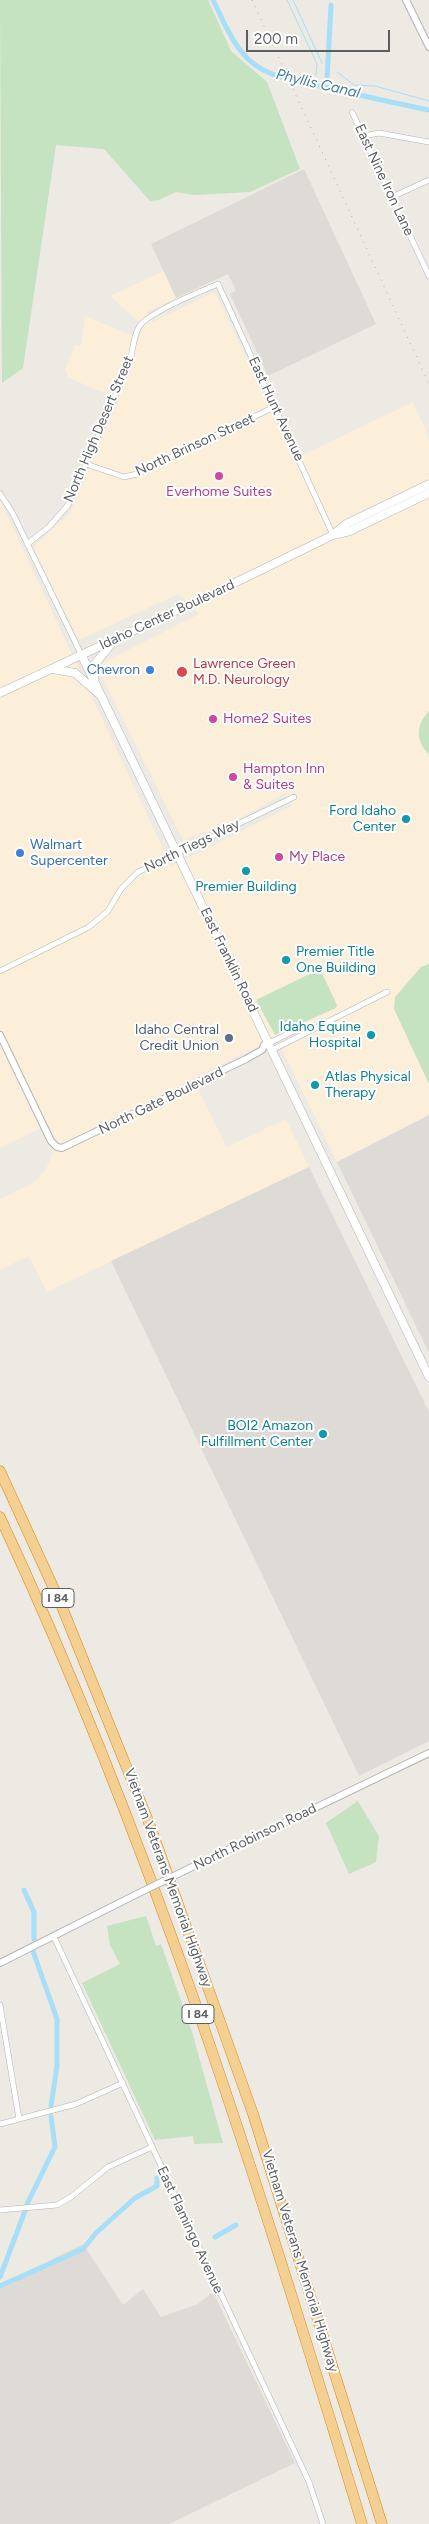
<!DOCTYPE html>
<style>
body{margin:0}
#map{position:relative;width:429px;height:2524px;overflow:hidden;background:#ede9e3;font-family:Figtree,sans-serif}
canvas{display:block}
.scale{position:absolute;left:246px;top:30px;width:144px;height:22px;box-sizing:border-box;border:2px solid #5b5f62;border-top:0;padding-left:6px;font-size:15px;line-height:18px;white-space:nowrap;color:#5b5f62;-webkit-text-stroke:4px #fff;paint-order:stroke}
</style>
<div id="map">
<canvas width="429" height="2524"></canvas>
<div class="scale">200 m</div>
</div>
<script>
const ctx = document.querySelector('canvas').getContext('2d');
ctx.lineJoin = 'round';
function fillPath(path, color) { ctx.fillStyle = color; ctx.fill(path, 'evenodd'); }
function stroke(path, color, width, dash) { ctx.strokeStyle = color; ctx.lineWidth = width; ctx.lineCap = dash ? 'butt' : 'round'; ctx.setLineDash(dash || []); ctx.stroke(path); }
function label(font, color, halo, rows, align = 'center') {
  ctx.font = font + ' Figtree,sans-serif'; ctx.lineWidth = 4; ctx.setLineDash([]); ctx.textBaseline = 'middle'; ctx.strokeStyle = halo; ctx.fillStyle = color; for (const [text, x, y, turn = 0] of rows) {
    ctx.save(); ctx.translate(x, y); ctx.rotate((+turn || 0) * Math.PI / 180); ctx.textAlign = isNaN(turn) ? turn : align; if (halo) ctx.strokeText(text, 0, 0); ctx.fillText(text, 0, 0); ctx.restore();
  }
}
fillPath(new Path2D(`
 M164,271l12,27 -29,14 6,10 59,-29 4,1 78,165 119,-57 16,36v677l-92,47 -61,-125 -83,42 34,68 59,-28 23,48 -262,125 -18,-36 -29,14v-71l31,-15 11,-10 6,-9 9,-25 -8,-16 -49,24v-648l171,366 121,-60 -7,-13 -51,29 -51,18 -84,-170 5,-8 95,-48 -21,-20 -99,46 -46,-93 37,-34 49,-114 -50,-21 -4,-8 10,-25 6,1 4,-30 54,22 5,-11 -34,-31z`), '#fbefda');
fillPath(new Path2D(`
 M304,169l72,155 -108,52 -38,-82 6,-4 -8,-16 -52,24 -25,-54z
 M429,1115v238l-92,-191z
 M309,1167l120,245v329l-70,35 -248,-515z
 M83,2244l40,61 20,-16 18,28 37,-13 15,-12 82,171 -126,61h-169v-239z`), '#dedbd7');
fillPath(new Path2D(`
 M0,0h208l23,51 36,31 33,87 -50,23 -55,3 -19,-3 -17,8 -9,1 -46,-52 -48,-4 -33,223 -21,15z
 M429,711v43c-14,-13 -13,-29 0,-43z
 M429,964v120l-35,-75 1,-12 26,-30z
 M320,969l17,36 -1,3 -61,27 -19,-35z
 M357,1800l22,36 -3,26 -27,12 -23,-51 29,-20z
 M146,1916l10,30 5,-2 31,88 31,111 -29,1 -1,-8 -38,4 -73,-157 38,-19 -10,-19 -3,-19z`), '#c5e2c1');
stroke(new Path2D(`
 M287,0l30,64 -1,11
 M293,0l29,63
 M337,72l17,13 21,1 54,15
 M314,85l1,-5`), '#a7dff8', 1);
stroke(new Path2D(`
 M213,0c11,22 21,49 41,64 20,15 47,18 70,23 35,8 70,16 105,23
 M327,80l4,-75
 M24,1890l10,22v27
 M33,1951l24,68v47l-6,40
 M27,2204l28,-57 -4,-31
 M215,2237l21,-12
 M0,2277l25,-66
 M0,2286l83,-37 13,-16 39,-35 22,-12v-8`), '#a7dff8', 5);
const minor = new Path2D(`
 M352,112l77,164
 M364,136l15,-3 50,9
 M392,197l37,-17
 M86,464l38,13 13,-3 137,-67
 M0,494l12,18 70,144
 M27,544l22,-17 19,-22 62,-143c3,-12 3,-25 9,-35 7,-13 62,-36 79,-43l115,251
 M0,971l89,-44 19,-16 13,-22 17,-17 156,-75
 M269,1043l35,-17 9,1
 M272,1050l115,-58
 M54,1937l255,545 14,42
 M0,2005l19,114
 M0,2124l76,-20 47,-21
 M0,2210l57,-5 14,-8 37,-30 44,-20`);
const tertiary = new Path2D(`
 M406,0l23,47
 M0,1035l51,106 6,6 5,1 184,-89 16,-9 2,-5 5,-2
 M184,1871l245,-118
 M0,1963l137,-69`);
const secondary = new Path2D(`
 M335,533l11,-9 83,-40
 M82,656l347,721
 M53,669l22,4 23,20
 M94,678l1,-14 17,-21
 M0,693l216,-101 117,-57 17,-4 79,-38`);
const motorway = new Path2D(`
 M0,1471l60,131 91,226 102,286 129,410
 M0,1517c151,323 259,666 362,1007`);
stroke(minor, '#b0b4b7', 6);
stroke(tertiary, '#b0b4b7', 8);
stroke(secondary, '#b2b6b9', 9);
stroke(motorway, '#de8511', 11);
stroke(minor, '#fff', 5);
stroke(tertiary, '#fff', 6);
stroke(secondary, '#fff', 8);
stroke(motorway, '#f4cf92', 10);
stroke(new Path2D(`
 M252,0l177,384`), '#b1b2b2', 1, [1, 6]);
const tertiaryBridge = new Path2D(`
 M137,1894l47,-23`);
stroke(tertiaryBridge, '#b0b4b7', 8, []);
stroke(tertiaryBridge, '#fff', 6);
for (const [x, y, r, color] of [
 [219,476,5,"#d1479c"],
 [150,670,5,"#3f7fe0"],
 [182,672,6,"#e0444e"],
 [213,719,5,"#d1479c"],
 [233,777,5,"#d1479c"],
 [406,819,5,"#0f9aa8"],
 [20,853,5,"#3f7fe0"],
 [279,857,5,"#d1479c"],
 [246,871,5,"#0f9aa8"],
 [286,960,5,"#0f9aa8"],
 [371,1035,5,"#0f9aa8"],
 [229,1038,5,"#5c6f8a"],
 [315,1085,5,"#0f9aa8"],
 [323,1434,5,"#0f9aa8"]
]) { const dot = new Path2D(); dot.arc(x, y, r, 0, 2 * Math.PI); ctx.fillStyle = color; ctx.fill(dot); stroke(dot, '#fff', 2); }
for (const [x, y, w] of [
 [58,1598,32],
 [198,2014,32]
]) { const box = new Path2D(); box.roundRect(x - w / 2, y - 9.5, w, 19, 4); ctx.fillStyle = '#fff'; ctx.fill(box); stroke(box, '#5b5f62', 1); }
label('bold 12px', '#5b5f62', null, [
 ["I 84",58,1598],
 ["I 84",198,2014]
]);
label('14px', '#5b5f62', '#fff', [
 ["East Nine Iron Lane",384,180,65],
 ["East Hunt Avenue",276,409,65],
 ["North High Desert Street",99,429,-67],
 ["North Brinson Street",195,445,-25],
 ["Idaho Center Boulevard",167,615,-25],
 ["North Tiegs Way",192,846,-26],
 ["East Franklin Road",229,960,64],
 ["North Gate Boulevard",161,1101,-26],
 ["North Robinson Road",255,1837,-26],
 ["Vietnam Veterans Memorial Highway",168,1878,70],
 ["East Flamingo Avenue",190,2230,65],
 ["Vietnam Veterans Memorial Highway",300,2261,73]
]);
label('14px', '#b23c85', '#fff', [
 ["Everhome Suites",219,492,"center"],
 ["Home2 Suites",223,719],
 ["Hampton Inn",243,769],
 ["& Suites",243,785],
 ["My Place",289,857]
], 'left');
label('14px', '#be3a42', '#fff', [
 ["Lawrence Green",193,664],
 ["M.D. Neurology",193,680]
], 'left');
label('14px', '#366cbe', '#fff', [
 ["Chevron",140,670],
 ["Walmart",30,845,"left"],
 ["Supercenter",30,861,"left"]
], 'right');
label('14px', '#0d838f', '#fff', [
 ["Ford Idaho",396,811],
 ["Center",396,827],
 ["Premier Building",246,887,"center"],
 ["Premier Title",296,952,"left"],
 ["One Building",296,968,"left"],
 ["Idaho Equine",361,1027],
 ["Hospital",361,1043],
 ["Atlas Physical",325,1077,"left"],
 ["Therapy",325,1093,"left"],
 ["BOI2 Amazon",313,1426],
 ["Fulfillment Center",313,1442]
], 'right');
label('14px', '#4e5e75', '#fff', [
 ["Idaho Central",219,1030],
 ["Credit Union",219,1046]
], 'right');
label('italic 15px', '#437ca0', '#fff', [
 ["Phyllis Canal",318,84,13]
]);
</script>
